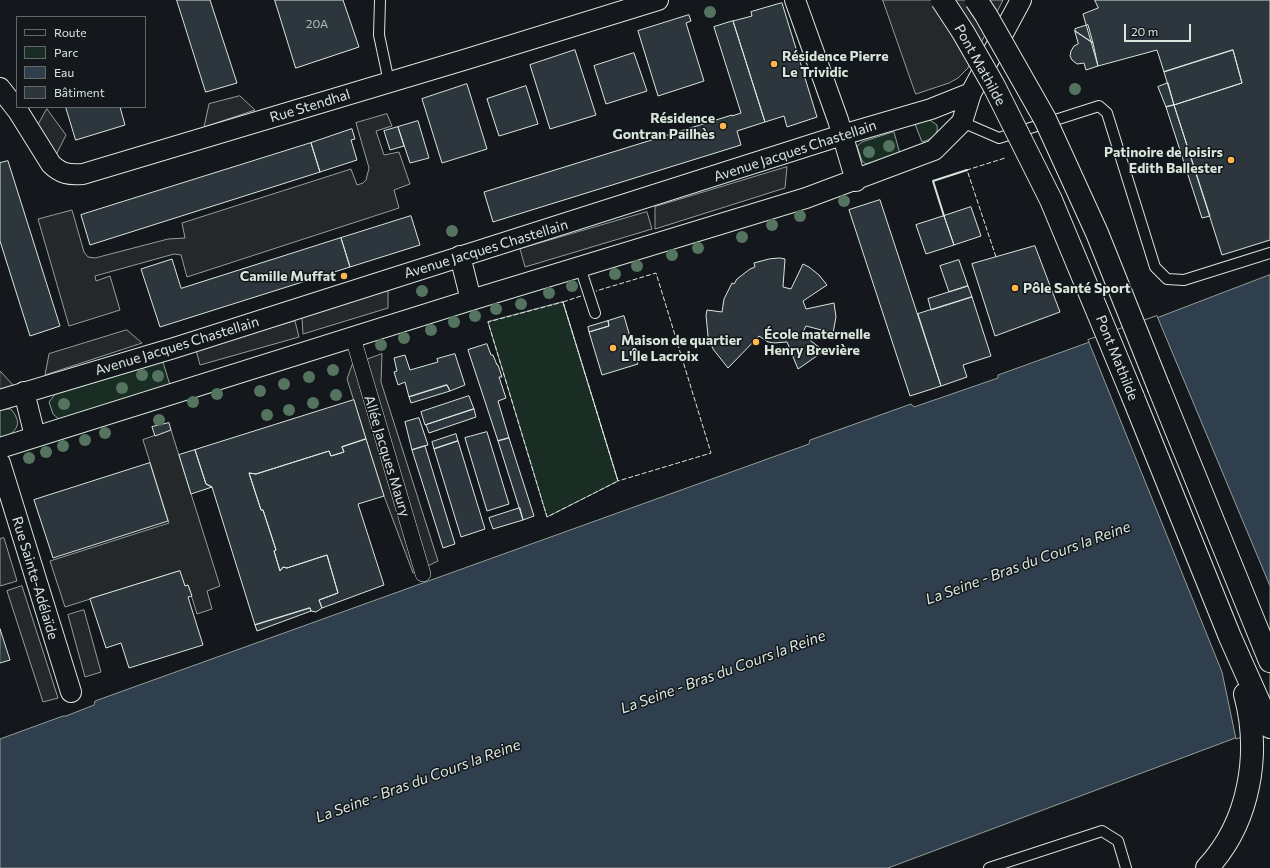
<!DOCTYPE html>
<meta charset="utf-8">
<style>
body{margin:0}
#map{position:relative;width:1270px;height:868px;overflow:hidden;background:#14181c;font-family:Commissioner,sans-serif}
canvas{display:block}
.legend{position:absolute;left:16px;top:16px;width:130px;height:92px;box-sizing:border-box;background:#14181c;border:1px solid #626a69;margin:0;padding:5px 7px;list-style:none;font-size:12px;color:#d8e6dc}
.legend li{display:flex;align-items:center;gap:8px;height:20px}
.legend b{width:20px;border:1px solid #626a69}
.scale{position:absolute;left:1124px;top:24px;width:67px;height:18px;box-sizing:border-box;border:2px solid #d8e6dc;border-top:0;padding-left:5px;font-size:12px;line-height:14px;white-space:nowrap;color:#d8e6dc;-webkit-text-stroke:3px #14181c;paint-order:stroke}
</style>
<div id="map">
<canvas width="1270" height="868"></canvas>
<ul class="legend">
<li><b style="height:5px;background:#14181c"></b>Route</li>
<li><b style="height:11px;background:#1a2d24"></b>Parc</li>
<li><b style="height:11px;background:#2f3f4d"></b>Eau</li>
<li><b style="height:11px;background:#2c363c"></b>Bâtiment</li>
</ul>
<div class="scale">20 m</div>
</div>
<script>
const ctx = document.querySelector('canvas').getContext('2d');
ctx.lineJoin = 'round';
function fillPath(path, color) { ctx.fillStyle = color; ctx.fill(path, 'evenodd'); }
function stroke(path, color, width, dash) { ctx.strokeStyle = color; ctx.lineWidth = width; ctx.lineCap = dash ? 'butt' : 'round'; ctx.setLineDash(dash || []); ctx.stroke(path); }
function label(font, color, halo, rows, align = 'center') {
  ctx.font = font + ' Commissioner,sans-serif'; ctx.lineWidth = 3; ctx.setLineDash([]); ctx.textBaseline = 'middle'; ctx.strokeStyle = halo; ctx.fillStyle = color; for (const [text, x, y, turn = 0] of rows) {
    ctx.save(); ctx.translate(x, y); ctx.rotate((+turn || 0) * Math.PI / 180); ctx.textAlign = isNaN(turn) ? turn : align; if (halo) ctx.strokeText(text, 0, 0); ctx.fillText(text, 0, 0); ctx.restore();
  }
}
const green = new Path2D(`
 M930,120l7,5c2,11 -6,14 -15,17l-7,-18z
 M894,132l6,22 -34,10 -4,-3 -5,-15 5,-4z
 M563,302l55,179 -71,36 -59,-195z
 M162,359l8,26 -110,35 -7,-6 -4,-12 7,-9z
 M3,409h8c13,16 5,23 -11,31v-30z`);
fillPath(green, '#1a2d24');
stroke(green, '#939e99', 1);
const parking = new Path2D(`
 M883,0h120l-35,68 -10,10 -9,5 -33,11z
 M240,96l15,14 -51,17 5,-23z
 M47,109l19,26 -10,20 -19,-28z
 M387,114l5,12 -16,5 8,24 15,-3 11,32 -16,6 5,18 -212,69 -6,-22 -7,-1 -79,22 1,5 14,-5 10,34 -51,16 -31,-107 34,-9 12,42 4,5 7,1 73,-19 17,-1 -3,-15 169,-54 6,16 6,-2 3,-3 3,-12 -13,-45z
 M787,167l-2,21 -130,41v-22z
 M647,212l5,17 -127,38 -5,-18z
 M388,290v18l-85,26 -1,-16z
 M295,321l4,16 -99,28 -4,-15z
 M127,330l15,13 -97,32 4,-21z
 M382,354l-1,28 57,179 -25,12 -29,-77 -37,-117 5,-14z
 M0,371l13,14 -13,4z
 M171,430l49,156 -13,5 5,18 -15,5 -9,-29 -3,1 -6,-15 -114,36 -15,-46 119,-38 -26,-83z
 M4,538l13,43 -17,5v-47z
 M22,586l36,112 -15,4 -36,-111z
 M84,610l17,62 -16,5 -17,-62z`);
fillPath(parking, '#24282b');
stroke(parking, '#939e99', 1);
const water = new Path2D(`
 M1270,275v450l-382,143h-888v-129l63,-23h3l28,-11 1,-4 714,-257 1,-4 101,-36 3,3 84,-29v-3l161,-58z`);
fillPath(water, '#2f3f4d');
stroke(water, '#939e99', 1);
const pier = new Path2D(`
 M1157,316l113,270v141l-34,12 -14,-67 -134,-332z`);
fillPath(pier, '#14181c');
stroke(pier, '#939e99', 1);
const building = new Path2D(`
 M177,0h33l27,83 -31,9z
 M275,0h68l16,47 -63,21z
 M1095,0h175v240l-48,15 -48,-150 68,-22 -9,-33 -69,22 -7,-22 -59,16 -15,-52 15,-6z
 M782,3l35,114 -30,10 -3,-11 -19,6 -32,-101 19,-5 -1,-4z
 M689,15l2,6 -5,2 18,58 -46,15 -20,-65z
 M733,21l32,101 -28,9 4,14 -248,77 -9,-30 248,-77v1l9,-3 -27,-86z
 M1088,25l5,18 -18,-12v-2z
 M1075,31l18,12 5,23 -12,4 -2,-7 -7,1 -5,-4 -2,-4 1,-5 3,-5 4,-2z
 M575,50l21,65 -46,14 -20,-64z
 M1233,50l9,33 -68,22 -10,-33z
 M634,53l13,38 -41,13 -12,-38z
 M1168,83l6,22 -8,2 -8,-20z
 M467,84l20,65 -45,14 -20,-64z
 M526,86l12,38 -39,12 -12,-37z
 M1174,105l36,111 -8,2 -36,-111z
 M66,107h54l5,18 -49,15z
 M418,121l11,37 -19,5 -12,-36z
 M398,127l6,19 -14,4 -6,-19z
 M352,129l3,10 -4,1 6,20 -37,12 -9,-29z
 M311,143l9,29 -230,73 -9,-30z
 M8,161l52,165 -30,10 -30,-95v-78z
 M880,200l61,186 -31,10 -61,-186z
 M971,207l10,29 -27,9 -10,-29z
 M411,216l9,29 -70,22 -9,-29z
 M944,216l10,29 -28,9 -10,-29z
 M341,238l9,29 -190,60 -19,-58 31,-10 9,29z
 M1035,246l25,66 -65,24 -23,-72z
 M780,258l5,1 -2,28 8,2 12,-25 6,3 10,8 8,10 -24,16 3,8 28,-6 2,14 -3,16 -27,-7 -4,8 22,17 -26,18 -11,-27 -13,1 -6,-1 -9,-6 -31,32 -15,-19 -5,-13 -2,-21 1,-5 15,2 2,-13 8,-16 2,1 3,-5 13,-10 5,-2 -1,-4 15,-4z
 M959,260l9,26 -19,6 -9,-26z
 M968,286l4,11 -41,13 -3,-11z
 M972,297l19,59 -28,9 4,12 -26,9 -23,-72z
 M624,316l14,48 -36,11 -13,-43 20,-6 -1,-5z
 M608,321l1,5 -20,6 -1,-5z
 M487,344l4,11h2l4,10h1l4,12h-3l7,21 -8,3 11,37 -11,3 -30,-91z
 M455,354l10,31 -15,6 -3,-6 -38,12 -4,-15 -7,3 -4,-13 3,-1 -3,-13 11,-3 5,15 28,-8 -1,-3z
 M447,385l3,6 -39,12 -2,-6z
 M469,396l5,13 -49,16 -4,-13z
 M354,400l12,39 -24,8 2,5 -13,4 -2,-5 -73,23 -7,-1 12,37h2l13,40 -2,1 6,20 3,-4 4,1 40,-13 11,38 -19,7 3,8 -6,4 -5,-1 -1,-3 -55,17 -43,-138 -6,-3 -11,-34z
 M474,409l2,8 -47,16 -3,-8z
 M419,418l9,27 -16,5 -7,-28z
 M169,423l2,7 -16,6 -3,-9z
 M487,432l22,72 -22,7 -22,-73z
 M456,434l2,7 -24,8 -2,-7z
 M509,438l25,78 -11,4 -25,-79z
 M366,439l18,57 -26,8 26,81 -62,23 -3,-8 19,-7 -11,-38 -40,13 -4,-1 -3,4 -6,-20 2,-1 -13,-40h-2l-12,-37 7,1 73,-23 2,5 13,-4 -2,-5z
 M458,441l27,88 -24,8 -27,-88z
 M425,446l30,98 -12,4 -31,-98z
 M195,450l11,34 6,3 -21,7 -12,-39z
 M150,463l18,58 -115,37 -19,-58z
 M520,508l3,12 -30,9 -4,-11z
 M180,571l5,15 3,-1 4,11 -4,1 15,48 -74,23 -8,-25 -15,5 -16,-49z
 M310,608l1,3 -54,20 -2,-6z
 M0,629l10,31 -10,3z`);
fillPath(building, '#2c363c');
stroke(building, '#d8e6dc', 1);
const service = new Path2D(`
 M380,0l-1,35 10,47
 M962,122l37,16 100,-32 8,7 48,154 12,12 17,1 86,-27
 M580,267l15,46
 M989,868l113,-37 16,10 8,27`);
const pedestrian = new Path2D(`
 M353,338l70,236`);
const minor = new Path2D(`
 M795,0l43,120 18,61
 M0,88l18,23 33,53c10,10 18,11 32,10l384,-115 191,-59
 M460,256l11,44
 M24,392l11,44
 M0,400l174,-52 668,-213 89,-26 40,-16
 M0,448l471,-148 335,-102 128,-48 28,-28 9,-29 50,-93
 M0,463l71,229`);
const primary = new Path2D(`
 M1159,388l111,273
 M1133,397l97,240 40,90
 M1207,868c43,-46 54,-115 38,-174`);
stroke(service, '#d8e6dc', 12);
stroke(pedestrian, '#d8e6dc', 16);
stroke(minor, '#d8e6dc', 22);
stroke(primary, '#d8e6dc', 24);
stroke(service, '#14181c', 10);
stroke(pedestrian, '#14181c', 15);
stroke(minor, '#14181c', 20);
stroke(primary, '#14181c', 22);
const primaryBridge = new Path2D(`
 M942,0l21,32 31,54 57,114 82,197
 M976,0l10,15 59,104 52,114 62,155`);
stroke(primaryBridge, '#d8e6dc', 24, []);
stroke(primaryBridge, '#14181c', 22);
stroke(new Path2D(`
 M996,257l-29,-87 38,-12
 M581,296l-18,6 55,179 93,-28 -55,-180 -60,18
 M563,302l55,179 -71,36 -59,-195z`), '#d8e6dc', 1, [5, 2]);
stroke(new Path2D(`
 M944,216l-11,-35 34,-11`), '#d8e6dc', 2);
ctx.fillStyle = '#55745f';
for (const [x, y] of [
 [710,12],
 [1075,89],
 [889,146],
 [869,152],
 [844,201],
 [800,216],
 [772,225],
 [452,231],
 [742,237],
 [698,248],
 [672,255],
 [637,266],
 [615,274],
 [572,286],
 [422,291],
 [549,293],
 [521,304],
 [496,309],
 [475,316],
 [454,322],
 [431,330],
 [404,338],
 [381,345],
 [333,370],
 [142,375],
 [158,376],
 [309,377],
 [284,384],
 [122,388],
 [260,391],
 [217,394],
 [336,395],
 [193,402],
 [313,403],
 [64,404],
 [289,410],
 [267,415],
 [159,420],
 [105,433],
 [85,440],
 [63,446],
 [46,452],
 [29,458]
]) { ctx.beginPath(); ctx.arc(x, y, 6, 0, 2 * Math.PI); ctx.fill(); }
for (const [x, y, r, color] of [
 [774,64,4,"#ffb74d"],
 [723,126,4,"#ffb74d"],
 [1231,160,4,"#ffb74d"],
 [344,276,4,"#ffb74d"],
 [1015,288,4,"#ffb74d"],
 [756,342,4,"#ffb74d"],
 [613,348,4,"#ffb74d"]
]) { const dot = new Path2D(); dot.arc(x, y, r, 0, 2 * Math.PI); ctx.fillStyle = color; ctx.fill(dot); stroke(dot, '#14181c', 1.5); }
label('12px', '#adbab4', null, [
 ["20A",317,24]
]);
label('bold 14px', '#d8e6dc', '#14181c', [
 ["Résidence Pierre",782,56],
 ["Le Trividic",782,72],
 ["Résidence",715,118,"right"],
 ["Gontran Pailhès",715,134,"right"],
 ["Patinoire de loisirs",1223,152,"right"],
 ["Edith Ballester",1223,168,"right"],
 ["Camille Muffat",336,276,"right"],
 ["Pôle Santé Sport",1023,288],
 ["École maternelle",764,334],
 ["Henry Brevière",764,350],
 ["Maison de quartier",621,340],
 ["L'Île Lacroix",621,356]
], 'left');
label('14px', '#d8e6dc', '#14181c', [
 ["Pont Mathilde",980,65,61],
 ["Rue Stendhal",310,106,-17],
 ["Avenue Jacques Chastellain",795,151,-18],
 ["Avenue Jacques Chastellain",486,249,-17],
 ["Avenue Jacques Chastellain",177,346,-17],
 ["Pont Mathilde",1117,358,68],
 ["Allée Jacques Maury",387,456,73],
 ["Rue Sainte-Adélaïde",35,578,73]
]);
label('italic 15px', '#d8e6dc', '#14181c', [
 ["La Seine - Bras du Cours la Reine",1028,563,-20],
 ["La Seine - Bras du Cours la Reine",723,672,-20],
 ["La Seine - Bras du Cours la Reine",418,781,-20]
]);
</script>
